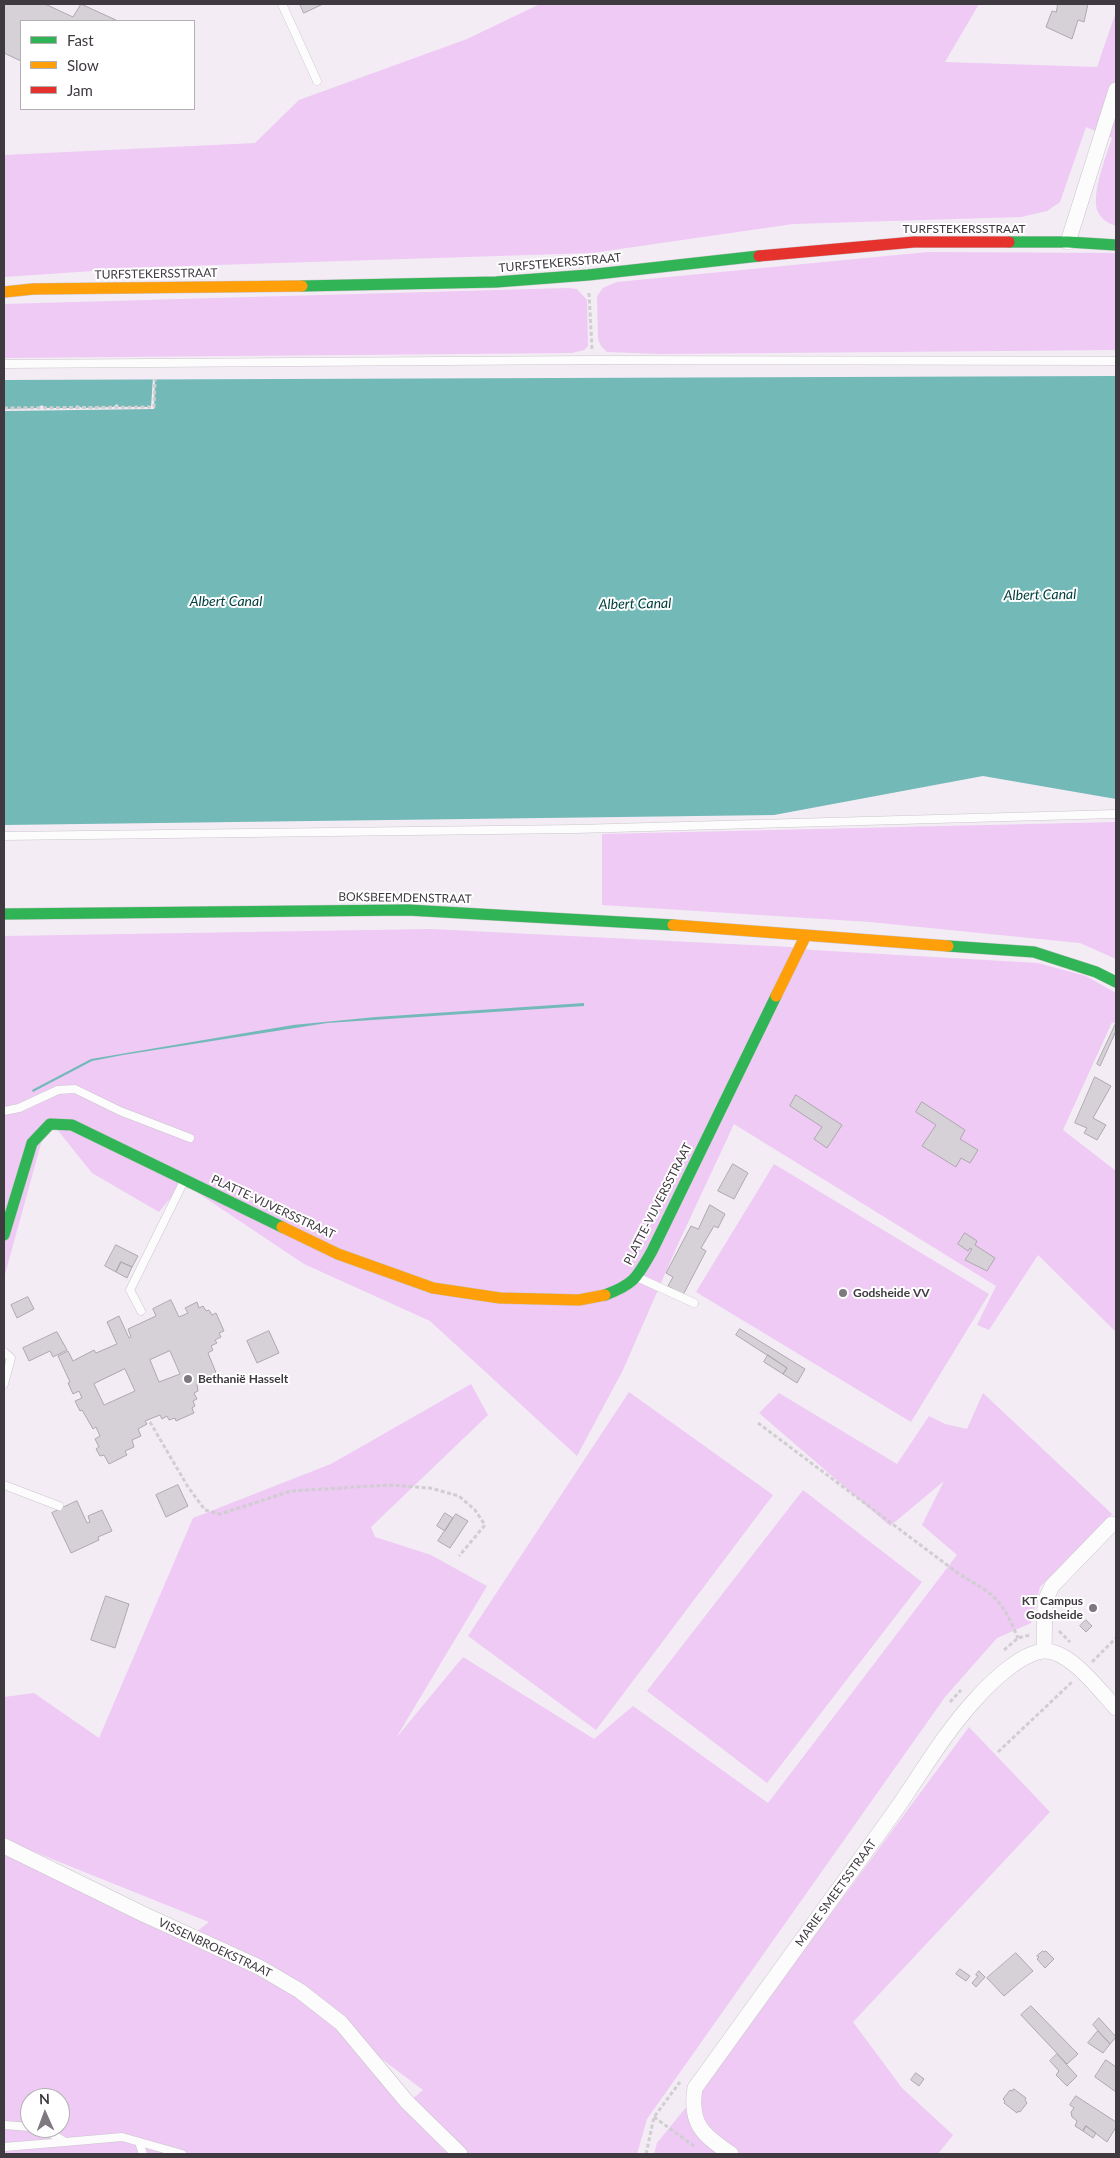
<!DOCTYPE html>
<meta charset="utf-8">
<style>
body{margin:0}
#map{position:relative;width:1120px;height:2158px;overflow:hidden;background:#f3ecf4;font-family:Lato,sans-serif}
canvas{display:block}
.frame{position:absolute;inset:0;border:5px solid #3f3a40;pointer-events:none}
.legend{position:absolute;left:20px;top:20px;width:175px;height:90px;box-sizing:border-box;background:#fff;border:1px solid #b2b0b3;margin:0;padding:6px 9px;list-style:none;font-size:15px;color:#3f3a40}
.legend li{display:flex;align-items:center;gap:10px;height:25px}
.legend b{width:25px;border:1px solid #b2b0b3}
.north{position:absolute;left:20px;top:2088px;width:50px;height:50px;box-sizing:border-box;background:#fff;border:1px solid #b2b0b3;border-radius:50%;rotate:358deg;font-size:14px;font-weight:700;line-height:20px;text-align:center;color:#3f3a40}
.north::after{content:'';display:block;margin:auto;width:18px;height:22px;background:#7e787f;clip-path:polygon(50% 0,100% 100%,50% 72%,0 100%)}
</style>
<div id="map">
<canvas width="1120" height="2158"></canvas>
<div class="frame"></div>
<ul class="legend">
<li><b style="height:6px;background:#30b455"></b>Fast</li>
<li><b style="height:6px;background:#ff9f0a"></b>Slow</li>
<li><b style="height:6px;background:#e5322d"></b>Jam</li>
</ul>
<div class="north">N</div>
</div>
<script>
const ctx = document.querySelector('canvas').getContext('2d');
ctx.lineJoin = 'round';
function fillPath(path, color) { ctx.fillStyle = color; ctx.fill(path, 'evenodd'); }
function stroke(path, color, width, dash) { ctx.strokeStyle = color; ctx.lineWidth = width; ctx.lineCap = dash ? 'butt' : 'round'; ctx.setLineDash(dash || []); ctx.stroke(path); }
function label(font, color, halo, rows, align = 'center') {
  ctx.font = font + ' Lato,sans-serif'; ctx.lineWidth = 4; ctx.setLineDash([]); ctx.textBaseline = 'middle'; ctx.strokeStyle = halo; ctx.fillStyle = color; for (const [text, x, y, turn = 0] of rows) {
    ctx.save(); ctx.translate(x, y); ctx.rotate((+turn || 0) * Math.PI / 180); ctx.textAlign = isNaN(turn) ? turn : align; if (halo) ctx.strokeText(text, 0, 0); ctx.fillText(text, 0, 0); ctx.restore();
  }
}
fillPath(new Path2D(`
 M540,4h439l-34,58 152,5 19,-55v214c-7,-2 -15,-7 -18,-14 -8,-16 9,-58 14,-74l-26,-11 -26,75 -13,9 -26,6 -228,7 -201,29 -439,14 -149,10v-122l251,-12 44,-43 168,-61z
 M928,252l188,1v97l-455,4 -54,-2 -6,-6 -3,-7 -1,-43 6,-8 14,-6z
 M568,288l9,1 10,11 1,46 -4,4 -12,3 -568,5v-54z
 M1116,822v137l-36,-16 -210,-21 -268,-17v-71z
 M431,929l359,18 22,3 226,13 48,13 30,17v31l-4,-2 -49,108 53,41v161l-78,-77 -49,75 -12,-5 19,-39 -262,-162 -56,120 -55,126 -46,86 -147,-135 -126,-57 -121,-81 -24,29 -67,-39 -44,-55 -44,160v-342z
 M774,1164l215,130 -78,128 -215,-130z
 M471,1384l17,31 -117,112 4,10 56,18 56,31 -91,152 67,-81 131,82 39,-33 135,97 189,-248 -35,-30 22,-44 -54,45 -131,-113 20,-20 118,71 32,-48 16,8 22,5 16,-36 129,121 -72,73 -9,36 -34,15 -52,59 -298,422 -10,35h-175l-52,-53 13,-11 -52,-39 27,51 50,52h-444v-304l181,91 24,-19 -187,-75 -18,-10v-140l30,-4 65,45 94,-220 138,-54zM30,2098h30v30h-30z
 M629,1392l144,103 -177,235 -128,-94z
 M803,1490l119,92 -155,201 -120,-92z
 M969,1727l81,85 -197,210 49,66 51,47 -15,19h-284l3,-11 47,-58z`), '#eecaf5');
fillPath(new Path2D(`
 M1116,376v423l-133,-23 -209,39 -770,10v-445z
 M584,1003v3l-257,17 -204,32 -31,6 -59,31 -1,-2 59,-31 202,-34 83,-8z`), '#72b9b8');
fillPath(new Path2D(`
 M153,377h2l-1,32 -150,2v-5l2,3 31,-1 5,-3 2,3h31l2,-3 5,3 31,-1 4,-3 2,3h32z`), '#f3ecf4');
const building = new Path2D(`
 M4,4h41l28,13 8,-13 37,17h-97v40l-17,-8z
 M300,4h23l-19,9z
 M1058,4h30l-4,18 -6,-2 -6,19 -26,-12 6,-16 4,1z
 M1116,1023v8l-16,35 -3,-2z
 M1095,1077l16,9 -18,32 13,7 -9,15 -13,-7 3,-5 -12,-5z
 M796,1095l46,30 -15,23 -13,-9 8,-12 -32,-21z
 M922,1102l43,28 -5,9 18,11 -8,13 -9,-5 -5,9 -34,-21 14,-21 -20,-13z
 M733,1164l15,9 -14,26 -16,-8z
 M710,1205l15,9 -7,14 -4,-2 -13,22 5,3 -23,44 -15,-9 5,-9 -7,-4 25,-47 7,3z
 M965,1233l12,8 -2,4 20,13 -8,13 -22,-11 7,-11 -2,-1 -2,3 -10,-7z
 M116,1245l22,11 -6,11 -11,-5 -5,10 -11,-6z
 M121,1262l11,5 -5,11 -11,-6z
 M28,1297l6,12 -17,9 -6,-13z
 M171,1300l8,17 9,-4 -3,-5 12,-6 2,6 4,-2 3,5 3,-1 3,5 4,-2 8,18 -5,2 2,4 -6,3 2,3 -6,3 2,4 -5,3 9,22 -20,9 1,7 -4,2 3,6 -4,2 2,5 -3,2 2,5 -18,8 -1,-3 -6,2 -2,-4 -5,3 -2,-4 -15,6 2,3 -9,5 3,7 -9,4 2,7 -9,4 2,4 -18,9 -5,-9 -4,1 -4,-7 3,-2 -4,-8 5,-3 -4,-9 -3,2 -11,-19 -2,1 -5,-10 7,-3 -3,-7 -6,3 -5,-11 2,-1 -12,-26 10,-5 5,10 21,-11 2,3 21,-9 -10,-22 12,-6 10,22 2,-1 -3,-8 28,-13 -3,-7zM170,1351l10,23 -21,8 -9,-22zM125,1369l10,22 -31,14 -10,-21z
 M740,1329l65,40 -8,14 -14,-9 4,-6 -51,-33z
 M269,1331l10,22 -22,10 -10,-22z
 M57,1332l10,18 -14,7 -3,-6 -21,10 -6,-13z
 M768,1355l19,13 -4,6 -19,-12z
 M178,1485l10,21 -22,11 -10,-22z
 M77,1501l10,22 3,-1 -2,-6 14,-6 10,21 -14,6 1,3 -28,13 -19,-40z
 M445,1513l8,5 -8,13 -8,-5z
 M456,1514l12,7 -18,27 -12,-7z
 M106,1596l23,8 -14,44 -24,-8z
 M1086,1620l6,6 -6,6 -6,-6z
 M1043,1951l1,1 2,-1 8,8 -9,9 -8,-9 2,-2 -2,-1z
 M1016,1953l17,18 -29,25 -17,-18z
 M960,1969l10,7 -4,5 -10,-7z
 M979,1971l6,6 -9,10 -4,-4 6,-7 -2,-1z
 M1031,2006l47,48 -11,10 -46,-49z
 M1099,2018l17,19 -6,7 -17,-19z
 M1098,2031l12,13 -7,9 -15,-10z
 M1057,2054l20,22 -10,10 -11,-11 3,-4 -9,-10z
 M1106,2060l10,7v25l-21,-15z
 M916,2073l8,6 -5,7 -8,-6z
 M1014,2089l12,9 -1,2 2,3 -7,9 -2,-1 -1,2 -13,-10 1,-2 -2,-2 7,-9 2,1z
 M1076,2096l40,26v5l-9,15 -21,-16 -3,5 -8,-5 2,-5 -5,-4 -1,-5 3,-4 -4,-3z
 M1086,2126l10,7 -3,5 -10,-7z`);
fillPath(building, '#d6d1d7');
stroke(building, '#ada8ae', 1);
const lane = new Path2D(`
 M282,4l35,77
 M4,364l589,-4 523,1
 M4,836l572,-7 540,-15
 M4,1111l15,-3 39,-18 17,-1 45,22 70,27
 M639,1278l55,25
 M141,1311l-11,-21 54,-109
 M4,1352l7,6 -7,26
 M4,1485l55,21
 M4,2125l26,2
 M33,2128l16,4 16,10 57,-5 60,17
 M139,2142l4,12
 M4,2147l61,-5`);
const street = new Path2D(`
 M1068,242l48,-152
 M1044,1651l1,-50 7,-15 60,-62
 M4,1846l139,68 116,53 41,24 41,32 66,79 53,52
 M731,2154c-28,-19 -42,-30 -36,-66 65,-90 130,-180 195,-270 28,-39 52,-82 84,-117 15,-17 46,-48 70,-50 26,-1 55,39 72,57`);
const fast = new Path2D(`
 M1009,242h59l48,3
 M302,286l194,-4 92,-7 171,-19
 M4,914l404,-4 265,15
 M948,946l86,6 62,20 20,10
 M4,1235l28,-92 18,-19 22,1 210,102
 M605,1295c30,-11 32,-18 47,-44l124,-255`);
const slow = new Path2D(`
 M4,292l29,-3 269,-3
 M673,925l275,21
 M776,996l29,-59
 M282,1227l56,27 95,34 67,10 79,2 26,-5`);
const jam = new Path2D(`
 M759,256l155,-14h95`);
stroke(lane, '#cac5cb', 9);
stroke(street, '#cac5cb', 16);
stroke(fast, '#cac5cb', 12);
stroke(slow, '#cac5cb', 12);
stroke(jam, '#cac5cb', 12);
stroke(new Path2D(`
 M589,293l3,56
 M4,408l150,-1 1,-28
 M150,1422l38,65 17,23 15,4 71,-23 98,-6 41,3 29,8 16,14 10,15 -26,31
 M758,1423l201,151c36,21 42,24 59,64
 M1059,1631l11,11
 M1004,1650l14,-12 12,-3
 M1092,1662l24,-24
 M950,1702l11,-12
 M998,1752l74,-70
 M654,2117l40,29
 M646,2154l8,-37 26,-35`), '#d0ced0', 3, [4, 2.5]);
stroke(lane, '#fdfcfd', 8);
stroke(street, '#fdfcfd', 15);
stroke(fast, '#30b455', 11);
stroke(slow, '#ff9f0a', 11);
stroke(jam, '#e5322d', 11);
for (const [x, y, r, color] of [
 [843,1293,5,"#7e787f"],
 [188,1379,5,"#7e787f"],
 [1093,1608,5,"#7e787f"]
]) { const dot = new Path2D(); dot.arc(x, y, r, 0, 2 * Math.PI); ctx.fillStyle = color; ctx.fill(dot); stroke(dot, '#fff', 2); }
label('12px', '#3f3a40', '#fff', [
 ["TURFSTEKERSSTRAAT",964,229],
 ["TURFSTEKERSSTRAAT",560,263,-5],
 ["TURFSTEKERSSTRAAT",156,274,-1],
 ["BOKSBEEMDENSTRAAT",405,898,1],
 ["PLATTE-VIJVERSSTRAAT",658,1204,-63],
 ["PLATTE-VIJVERSSTRAAT",273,1207,25],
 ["MARIE SMEETSSTRAAT",836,1893,-54],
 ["VISSENBROEKSTRAAT",215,1948,25]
]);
label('bold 12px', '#3f3a40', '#fff', [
 ["Godsheide VV",853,1293],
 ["Bethanië Hasselt",198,1379],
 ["KT Campus",1083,1601,"right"],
 ["Godsheide",1083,1615,"right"]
], 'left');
label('italic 14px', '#00413f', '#fff', [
 ["Albert Canal",1040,595,-1],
 ["Albert Canal",226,601],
 ["Albert Canal",635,604,-1]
]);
</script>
